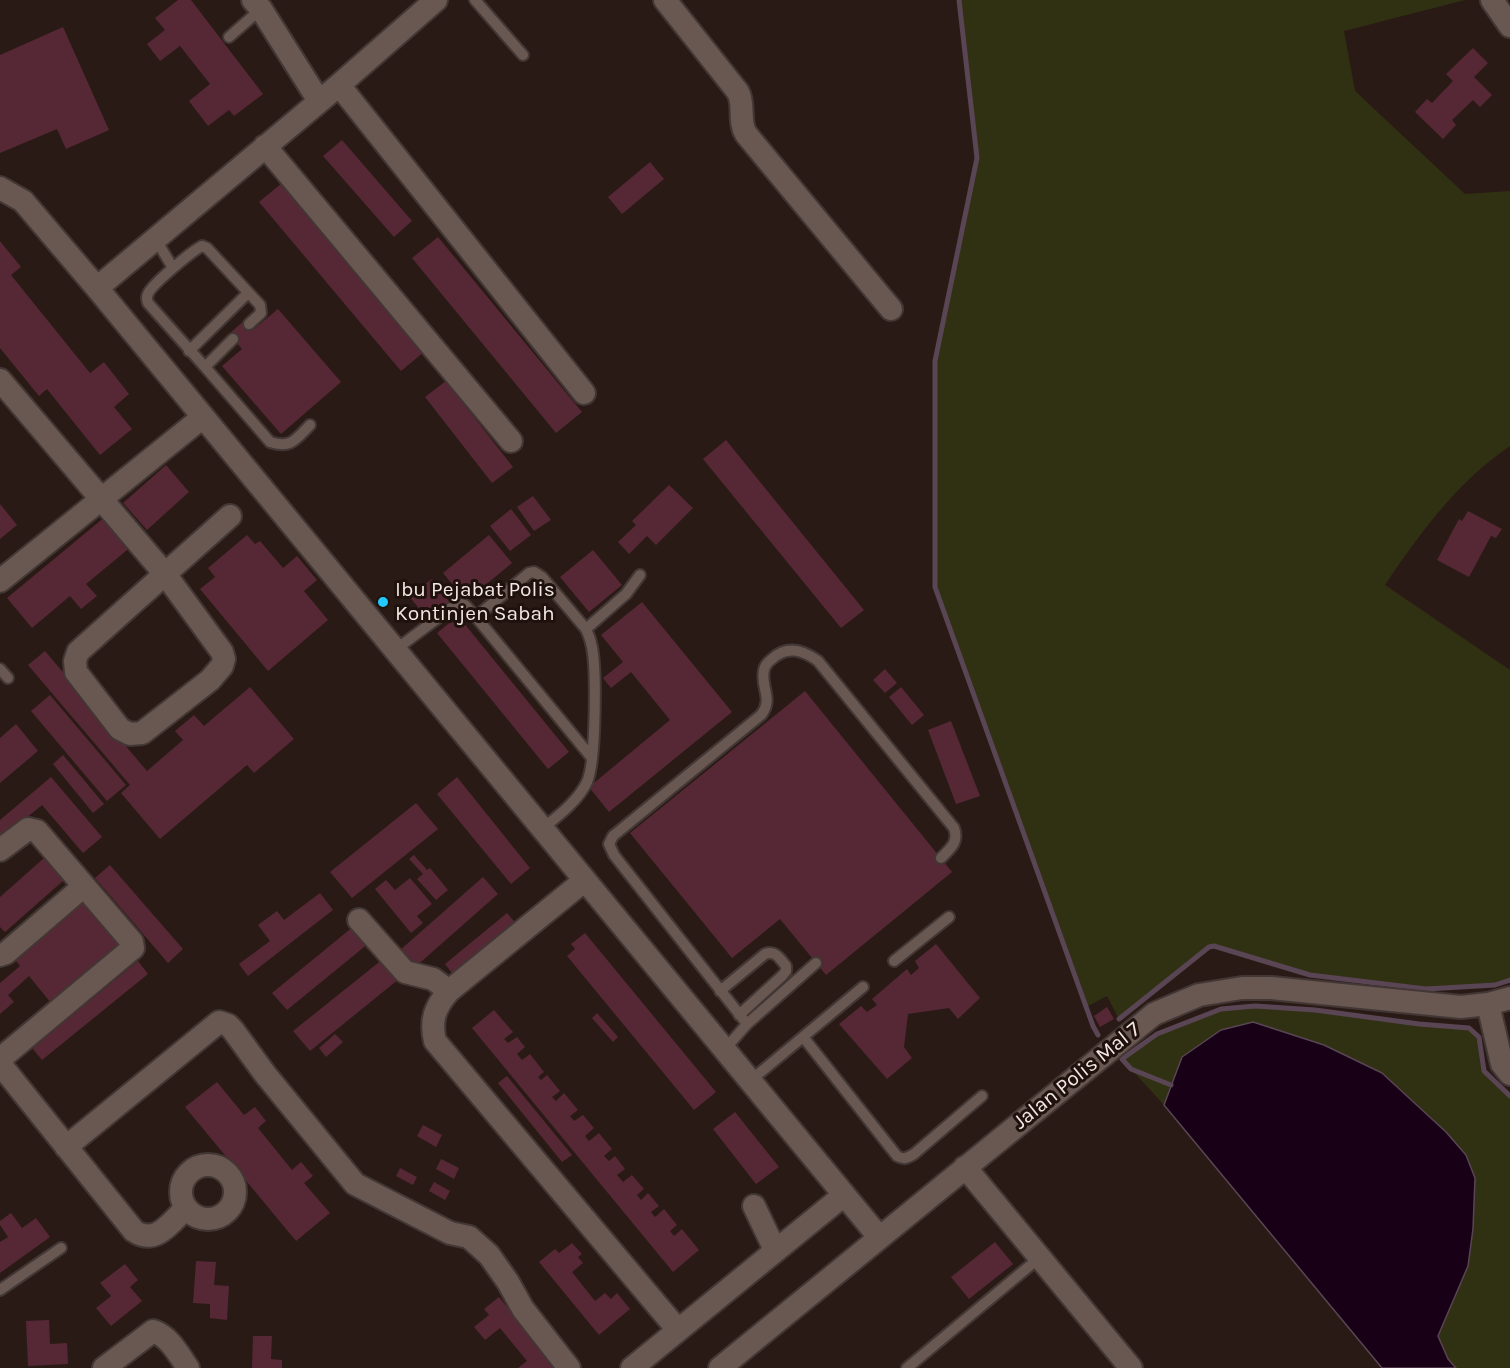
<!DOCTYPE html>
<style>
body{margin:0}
canvas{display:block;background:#291a15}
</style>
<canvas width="1510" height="1368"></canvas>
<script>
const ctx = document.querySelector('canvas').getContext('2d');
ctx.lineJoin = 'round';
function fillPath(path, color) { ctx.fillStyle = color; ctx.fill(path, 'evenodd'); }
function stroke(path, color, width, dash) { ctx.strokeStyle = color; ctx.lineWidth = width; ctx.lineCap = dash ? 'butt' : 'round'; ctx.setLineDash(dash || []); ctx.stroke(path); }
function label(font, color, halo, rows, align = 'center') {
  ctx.font = font + ' Karla,sans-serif'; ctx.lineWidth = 6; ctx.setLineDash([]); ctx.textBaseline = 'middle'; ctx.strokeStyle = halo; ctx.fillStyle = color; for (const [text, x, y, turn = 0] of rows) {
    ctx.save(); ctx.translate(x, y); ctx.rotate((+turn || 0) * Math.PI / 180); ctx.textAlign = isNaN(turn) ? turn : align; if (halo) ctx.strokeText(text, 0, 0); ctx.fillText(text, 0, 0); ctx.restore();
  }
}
fillPath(new Path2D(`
 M959,0h506l-121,31 11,60 110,103 45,-3v255c-53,36 -90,87 -125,139l125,85v310l-15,5 -69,4 -116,-14 -96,-29 -5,1 -90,72 -12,-23 -21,11 -151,-420v-226l42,-203z
 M1254,1006l61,4 104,14 50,4 10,9 5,34 26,25v272h-54l-8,-9 -10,-23 30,-70 5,-37 2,-51 -9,-23 -20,-23 -64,-59 -58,-28 -71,-23 -71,34 -18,49 -42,-46c11,-8 22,-17 34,-24 29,-18 65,-26 98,-29z`), '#303012');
const water = new Path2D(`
 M1253,1022l71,23 58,28 64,59 20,23 9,23 -2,51 -5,37 -30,70 10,23 8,9h-74l-218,-263 18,-48 39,-27z`);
fillPath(water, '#180017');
stroke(water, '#594554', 1.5);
stroke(new Path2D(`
 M959,0l18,158 -42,203v226l158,439 5,9
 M1119,1019l90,-72 5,-1 96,29 116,14 69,-4 15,-5
 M1171,1085l-40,-16 -9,-10 35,-25 64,-25 34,-3 60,4 104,14 50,4 10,9 5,34 26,25`), '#594554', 5);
fillPath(new Path2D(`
 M178,0h13l72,94 -29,22 -5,-6 -21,16 -19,-25 21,-17 -30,-38 -20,15 -13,-17 18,-14 -10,-12z
 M63,27l46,103 -43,19 -9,-20 -57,24v-98z
 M1473,48l15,15 -14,14 18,18 -12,12 -7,-7 -21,20 4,5 -13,14 -28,-27 12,-13 5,4 21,-22 -7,-7z
 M342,140l70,81 -18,16 -71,-81z
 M650,162l14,17 -42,35 -14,-17z
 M282,183l142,169 -23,19 -142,-169z
 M438,237l144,175 -26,21 -144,-175z
 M0,241l21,26 -10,8 79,98 14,-11 25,32 -15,13 18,22 -32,26 -53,-66 -8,7 -39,-48z
 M278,309l63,73 -60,52 -59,-68 20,-17 -13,-15 17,-15 8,10z
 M446,381l67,86 -21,16 -67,-86z
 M726,440l138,170 -23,18 -138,-169z
 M166,465l23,27 -42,38 -24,-27z
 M669,485l24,23 -37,37 -9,-9 -18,18 -11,-12 18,-17 -4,-4z
 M533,496l18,24 -17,11 -17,-24z
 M0,504l17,21 -17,14z
 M511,509l20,26 -21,16 -20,-25z
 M1468,511l34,18 -6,9 -5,-2 -22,41 -32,-17 22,-41 3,2z
 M106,516l26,30 -46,38 11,12 -16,13 -11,-13 -38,32 -25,-30z
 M247,535l8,9 5,-3 23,27 14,-12 20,24 -13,11 24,29 -60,51 -68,-82 15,-12 -7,-9z
 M489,535l23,28 -46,38 -23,-28z
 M593,550l29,35 -33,27 -29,-35z
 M432,579l19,25 -22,17 -20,-25z
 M642,602l90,110 -123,100 -20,-25 81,-67 -39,-48 -20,16 -8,-10 20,-16 -22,-27z
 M458,616l111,136 -21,17 -111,-136z
 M45,651l102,120 36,-31 -8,-9 19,-16 10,11 46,-39 44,52 -40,34 -7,-8 -87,74 -39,-46 9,-8 -102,-120z
 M885,669l12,14 -12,10 -12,-13z
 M901,687l23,28 -12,10 -23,-28z
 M805,691l147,181 -126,103 -46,-56 -48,39 -102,-125z
 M50,695l76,90 -19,16 -76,-90z
 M951,721l29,75 -24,8 -28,-74z
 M16,724l22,27 -38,32v-45z
 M63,755l41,49 -11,9 -40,-49z
 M51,777l51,60 -19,16 -41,-48 -35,29 -7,13v-27z
 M457,777l73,91 -19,16 -74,-90z
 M416,803l22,26 -86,69 -22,-26z
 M414,855l13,15 3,-2 18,22 -12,10 -19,-21 6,-5 -14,-15z
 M44,858l20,22 -59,52 -5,-5v-30z
 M110,865l73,84 -15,14 -73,-85z
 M483,877l15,17 -84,74 -15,-17z
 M410,878l22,26 -15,12 6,7 -12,10 -36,-44 11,-9 9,10z
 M320,893l13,17 -85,66 -9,-12 31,-23 -12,-16 19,-14 7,9z
 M86,900l36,43 -71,60 -22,-27 -21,19 6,7 -14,12v-31l20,-17 -5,-6z
 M507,913l11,13 -63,51 -10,-13z
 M354,926l15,17 -82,67 -15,-17z
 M585,933l131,159 -22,18 -127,-154 8,-7 -4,-5z
 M936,944l44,54 -22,21 -9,-11 -41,6 -4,33 8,11 -25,21 -48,-55 22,-18 6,6 10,-7 -5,-6 35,-30 4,6 8,-7 -4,-7z
 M383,959l16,20 -89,72 -17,-20z
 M138,961l10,13 -106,86 -10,-12z
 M1107,1007l7,12 -14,8 -6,-11z
 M494,1010l19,22 -9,7 4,4 9,-6 8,10 -8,7 5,6 8,-6 14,18 -6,5 3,3 6,-5 13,16 -8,6 4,4 8,-8 14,17 -8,6 4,5 9,-6 11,13 -9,8 4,5 10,-8 13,16 -8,7 5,5 6,-5 10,13 -8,6 6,7 9,-7 12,14 -7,6 4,5 7,-7 11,13 -8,6 4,5 9,-8 13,16 -7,6 4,5 8,-7 17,21 -26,22 -201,-244z
 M597,1013l21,24 -5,5 -21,-24z
 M335,1034l8,8 -17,15 -7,-9z
 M507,1076l65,79 -10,7 -64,-79z
 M217,1082l27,33 11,-8 11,14 -8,7 34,42 9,-8 12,14 -9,7 26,30 -34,28 -111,-134z
 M735,1112l44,55 -23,17 -43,-55z
 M423,1125l19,10 -6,12 -19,-11z
 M441,1159l18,9 -5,11 -18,-10z
 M400,1168l17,9 -4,8 -17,-9z
 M434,1182l16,9 -5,9 -16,-9z
 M11,1213l11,15 14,-10 14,19 -50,36v-31l8,-5 -8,-12v-4z
 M995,1242l18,22 -44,35 -18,-22z
 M572,1243l10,11 -4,3 5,6 -11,9 23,29 10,-8 6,6 6,-6 13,16 -31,26 -60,-73 16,-13 4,4z
 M196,1261l20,1 -2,23 15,1 -2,34 -17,-2v-14l-17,-1z
 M125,1264l13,16 -8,7 12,14 -31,25 -15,-18 15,-12 -11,-13z
 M499,1297l58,71h-39l9,-7 -27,-33 -15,12 -11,-13 15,-12 -5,-6z
 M49,1320l1,24 17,-1 1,21 -40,2 -2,-45z
 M253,1336h19l-1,23 11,1v8h-30z`), '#562734');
const lane = new Path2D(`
 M475,0l48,55
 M229,37l32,-28
 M155,238l18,30
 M233,339l-28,28 -57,-64c-1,-4 -2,-5 0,-9 3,-9 44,-43 54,-48l5,2 53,57 1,8 -12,11
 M189,351l59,-58
 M205,367l65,75c21,7 26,-3 40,-17
 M476,617l116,141
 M395,650l63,-47 7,2 11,12 53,-44 5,-1 8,5 44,52
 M0,669l8,9
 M542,829c16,-13 36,-28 45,-47 9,-20 10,-118 4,-139 -1,-5 -3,-9 -5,-14l40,-35 14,-19
 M894,961l55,-44
 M720,991l45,-37c11,-4 15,5 21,12v5l-4,5 -43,39
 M747,1024l69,-61
 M804,1038l93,118c7,4 10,2 17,-2l68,-58
 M723,1048l10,-8 14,-16 -133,-169 -5,-11 4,-8 148,-121c13,-16 -1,-28 3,-45 1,-5 4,-8 8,-11 15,-14 31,-9 46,2l136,167c5,14 -3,20 -13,30
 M750,1081l113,-94
 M0,1290l61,-42
 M907,1368l132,-110`);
const street = new Path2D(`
 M253,0l8,9 58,92
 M665,0l73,92c7,13 0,29 8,42l145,175
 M1492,0l18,26
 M339,85l245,308
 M265,146l246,295
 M0,188l23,13 74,87 782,949
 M97,288l242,-203 97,-85
 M0,380l165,194 -87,78 -3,9 1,11 44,57 10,5 12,-1 68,-53 12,-14 2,-7 -2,-7 -57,-78 65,-58
 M0,581l203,-164
 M0,850l28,-21 9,2 95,111 1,6 -133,111
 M585,880l-136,111c-14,16 -19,29 -14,50l243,289
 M359,920l46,52 28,7 16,12
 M0,955l6,-2 78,-67
 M1488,1004l14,60 8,10
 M0,1064l134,167c22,15 37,-9 52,-23
 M66,1147l153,-125 9,3 5,5 32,44 90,110 95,49 19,4 20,18 19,27 15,27 46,59
 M181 1192a27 27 0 1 1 54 0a27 27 0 1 1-54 0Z
 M965,1167l166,201
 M754,1206l21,44
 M104,1368l49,-37c16,5 26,24 35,37
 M632,1368l212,-173
 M720,1368l434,-354 45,-19 43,-7h29l190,19 27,-3 22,-6`);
stroke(lane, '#423734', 14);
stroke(street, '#423734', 26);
stroke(lane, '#695751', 10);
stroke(street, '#695751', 22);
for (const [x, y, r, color] of [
 [383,602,6,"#22c9fe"]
]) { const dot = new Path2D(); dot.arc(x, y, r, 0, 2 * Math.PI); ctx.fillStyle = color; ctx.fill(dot); stroke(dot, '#1f110c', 2); }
label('21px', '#f2e7e3', '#1f110c', [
 ["Ibu Pejabat Polis",395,590],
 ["Kontinjen Sabah",395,614]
], 'left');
label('21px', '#f2e7e3', '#1f110c', [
 ["Jalan Polis Mal 7",1077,1076,-39]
]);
</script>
